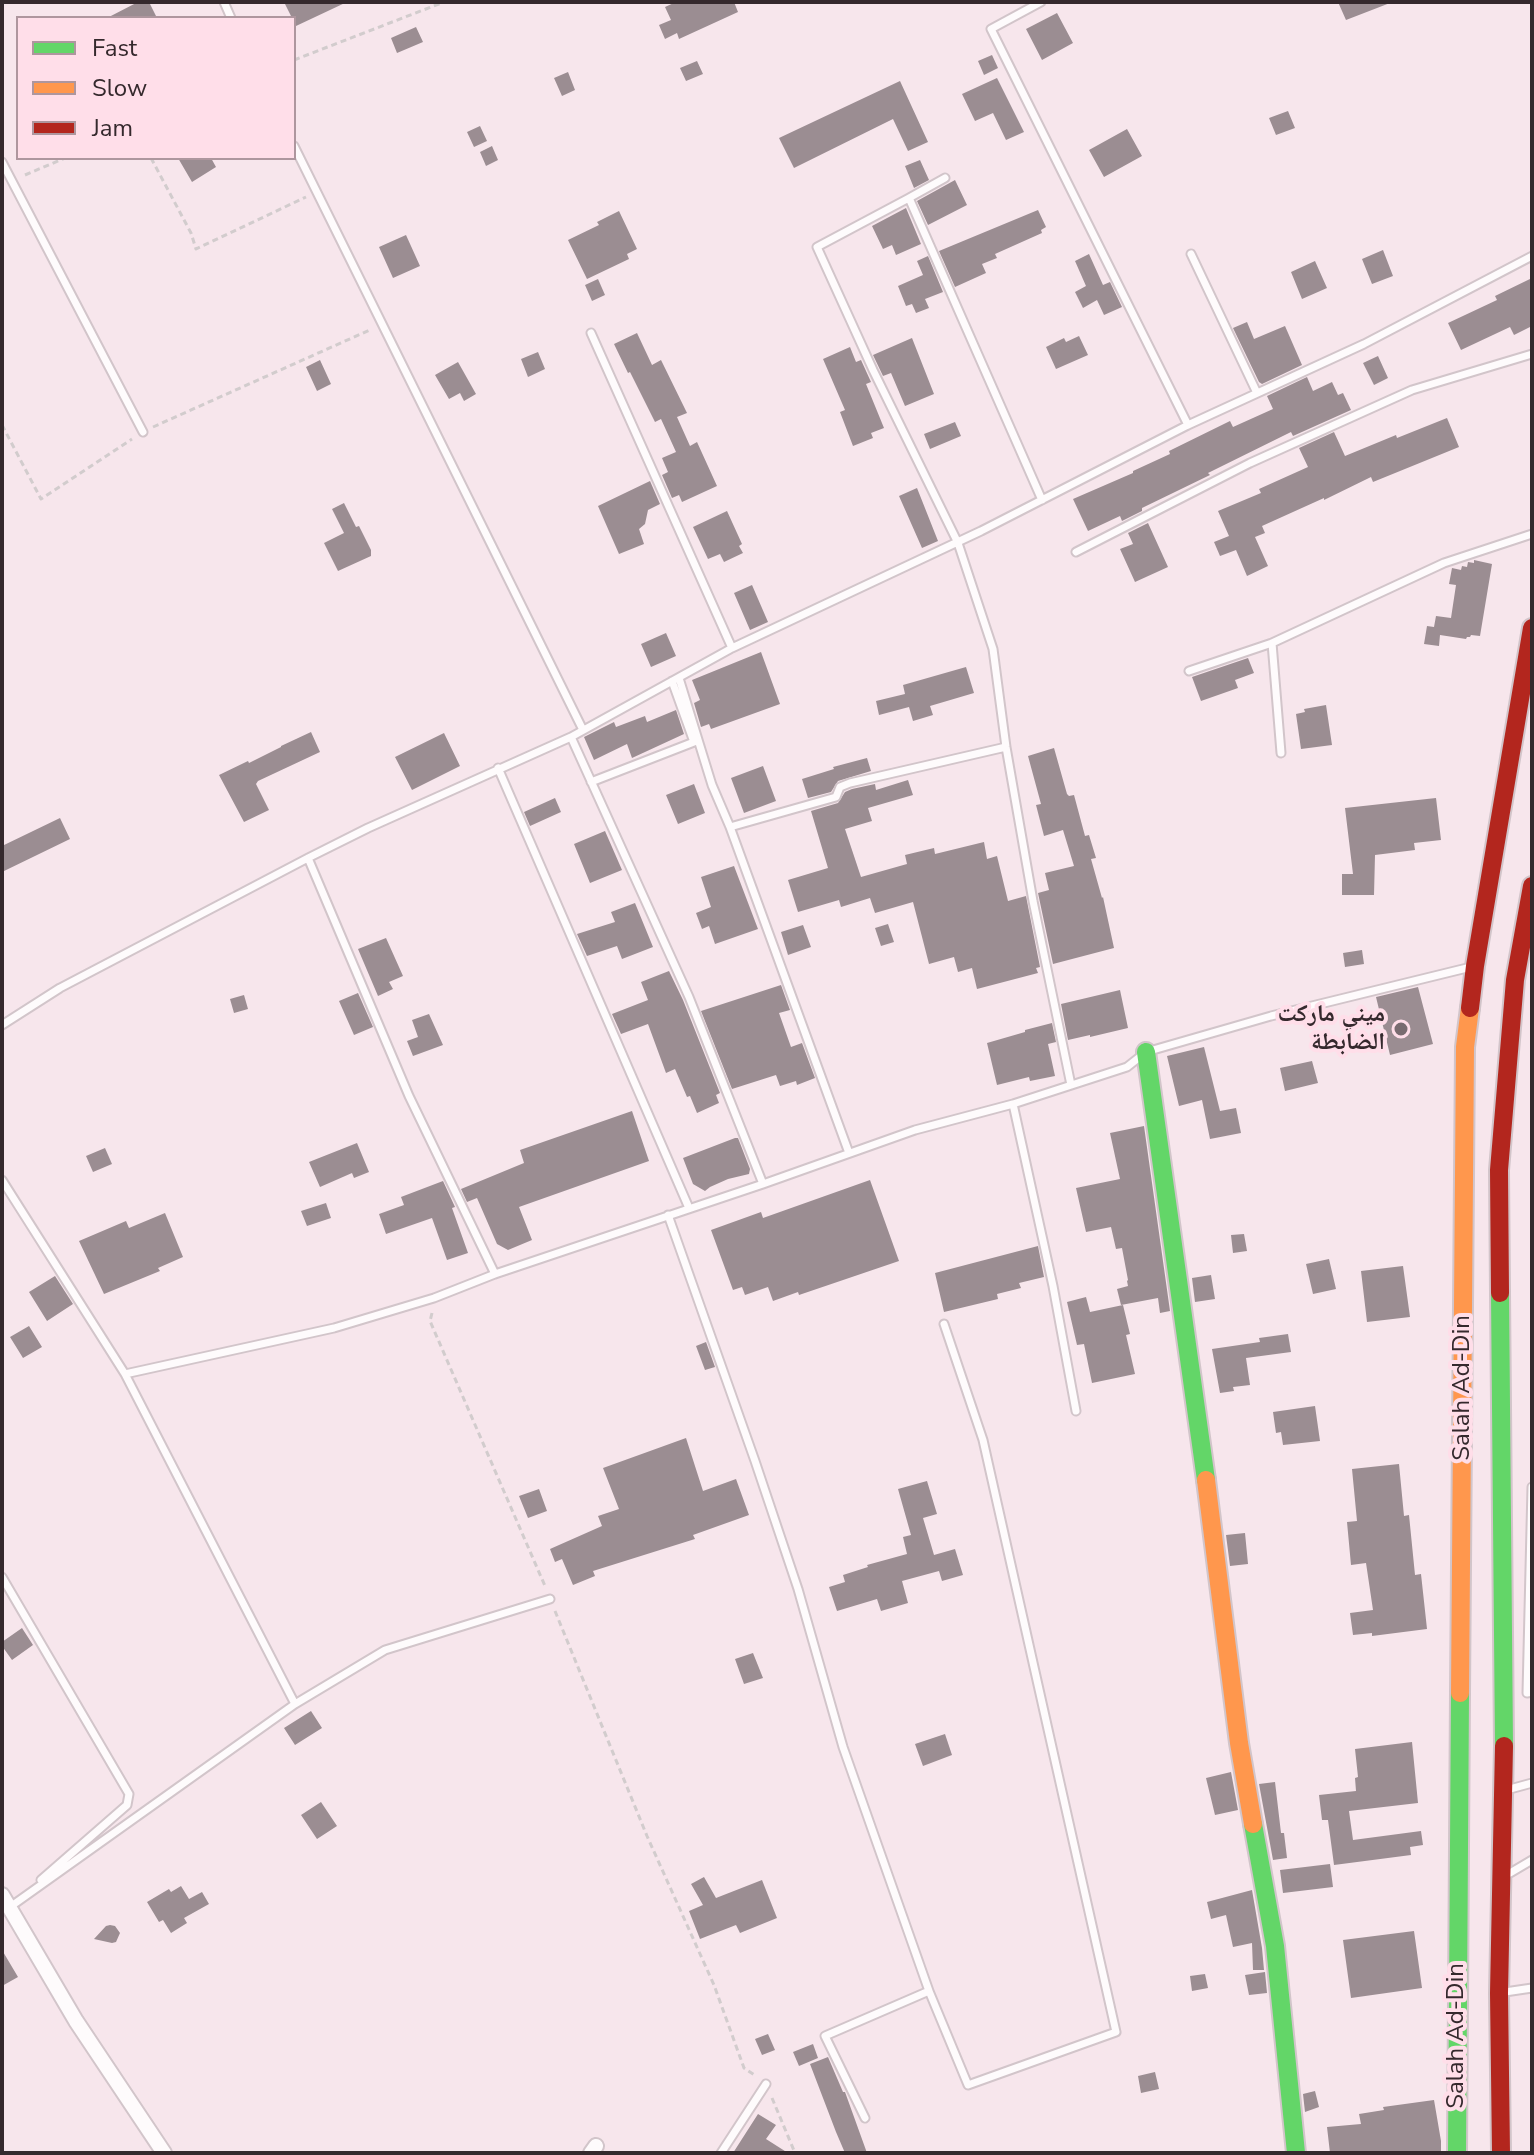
<!DOCTYPE html>
<meta charset="utf-8">
<style>
body{margin:0}
#map{position:relative;width:1534px;height:2155px;overflow:hidden;background:#f7e6ec;font-family:"Nunito Sans",sans-serif}
canvas{display:block}
.frame{position:absolute;inset:0;border:4px solid #35292d;pointer-events:none}
.legend{position:absolute;left:16px;top:16px;width:280px;height:144px;box-sizing:border-box;background:#ffdee9;border:2px solid #ae969e;margin:0;padding:10px 14px;list-style:none;font-size:24px;color:#35292d}
.legend li{display:flex;align-items:center;gap:16px;height:40px}
.legend b{width:40px;border:2px solid #ae969e}
</style>
<div id="map">
<canvas width="1534" height="2155"></canvas>
<div class="frame"></div>
<ul class="legend">
<li><b style="height:10px;background:#63d668"></b>Fast</li>
<li><b style="height:10px;background:#ff974d"></b>Slow</li>
<li><b style="height:10px;background:#b3261e"></b>Jam</li>
</ul>
</div>
<script>
const ctx = document.querySelector('canvas').getContext('2d');
ctx.lineJoin = 'round';
function fillPath(path, color) { ctx.fillStyle = color; ctx.fill(path, 'evenodd'); }
function stroke(path, color, width, dash) { ctx.strokeStyle = color; ctx.lineWidth = width; ctx.lineCap = dash ? 'butt' : 'round'; ctx.setLineDash(dash || []); ctx.stroke(path); }
function label(font, color, halo, rows, align = 'center') {
  ctx.font = font + ' "Nunito Sans","Noto Naskh Arabic",sans-serif'; ctx.lineWidth = 8; ctx.setLineDash([]); ctx.textBaseline = 'middle'; ctx.strokeStyle = halo; ctx.fillStyle = color; for (const [text, x, y, turn = 0] of rows) {
    ctx.save(); ctx.translate(x, y); ctx.rotate((+turn || 0) * Math.PI / 180); ctx.textAlign = isNaN(turn) ? turn : align; if (halo) ctx.strokeText(text, 0, 0); ctx.fillText(text, 0, 0); ctx.restore();
  }
}
fillPath(new Path2D(`
 M138,2h11l8,16h-50z
 M284,2h63l-51,24 -2,-8h-2z
 M676,2h58l4,10 -59,27 -2,-6 -12,6 -6,-14 12,-5 -6,-13z
 M1338,2h51l1,1 -44,17z
 M1057,13l16,30 -31,17 -16,-31z
 M416,27l7,15 -26,11 -6,-15z
 M992,55l6,13 -14,7 -6,-14z
 M697,61l6,13 -17,7 -6,-13z
 M568,72l7,18 -13,6 -8,-18z
 M997,78l27,54 -18,8 -13,-27 -18,8 -13,-27z
 M900,81l28,61 -20,9 -15,-32 -99,49 -15,-30z
 M1288,111l7,17 -19,7 -7,-17z
 M480,126l7,15 -13,6 -7,-15z
 M1127,129l15,27 -38,21 -15,-27z
 M492,146l6,14 -12,6 -6,-14z
 M178,158h33l5,9 -24,15z
 M920,160l9,20 -15,8 -9,-22z
 M955,180l12,25 -39,20 -11,-24z
 M906,208l15,36 -25,11 -4,-10 -9,4 -11,-23z
 M1038,210l8,17 -5,3 1,3 -47,21 2,4 -15,6 4,9 -31,14 -16,-36z
 M619,211l18,38 -10,5 2,5 -42,20 -19,-39 31,-15 -2,-3z
 M406,235l14,31 -27,12 -14,-31z
 M1383,250l10,26 -21,8 -10,-25z
 M1089,254l14,31 7,-3 12,25 -18,8 -7,-15 -14,8 -8,-16 11,-6 -11,-25z
 M928,256l15,36 -18,7 4,9 -13,5 -4,-9 -6,2 -8,-20 25,-11 -6,-14z
 M1315,261l12,27 -25,11 -11,-27z
 M1532,278v48l-18,9 -4,-8 -49,23 -13,-27 49,-23 -2,-4z
 M598,279l7,16 -13,6 -7,-16z
 M1247,322l7,17 31,-13 17,39 -40,19 -3,-2 -26,-54z
 M637,333l15,32 9,-5 26,53 -10,4 13,29 7,-4 20,44 -35,16 -3,-7 -7,3 -10,-23 6,-3 -6,-14 14,-6 -15,-33 -6,3 -25,-50 -2,1 -14,-29z
 M1079,336l9,19 -32,14 -10,-22 18,-9 2,4z
 M912,338l22,56 -29,12 -14,-33 -8,3 -10,-21z
 M850,347l6,15 5,-2 10,22 -5,2 18,44 -13,5 2,5 -20,8 -13,-34 5,-2 -22,-51z
 M538,352l7,17 -17,8 -7,-18z
 M1378,356l10,22 -14,7 -11,-22z
 M320,360l11,24 -14,7 -11,-24z
 M458,362l18,32 -12,7 -4,-8 -11,6 -14,-24z
 M1307,377l6,14 19,-9 6,13 5,-2 8,17 -58,26 -2,-4 -83,41 2,2 -68,33v3l-20,10 -2,-5 -32,15 -15,-32 60,-26v-2l37,-17 -1,-3 61,-30 3,6 40,-18 -6,-13z
 M1447,418l12,29 -86,35 -2,-5 -47,23v-2l-62,28 3,7 -10,4 13,29 -21,10 -11,-26 -16,6 -6,-14 15,-6 -11,-25 43,-18 -2,-4 49,-22 -9,-19 35,-16 11,24 51,-21 1,3z
 M955,422l6,14 -31,13 -6,-15z
 M650,481l10,23 -12,6 -3,14 -6,5 5,15 -25,10 -21,-48z
 M917,488l21,53 -16,7 -23,-52z
 M344,503l12,24 3,-1 12,24v6l-33,15 -14,-28 20,-10 -12,-24z
 M727,511l15,33 -3,2 4,7 -19,9 -4,-8 -12,5 -15,-32z
 M1148,523l20,44 -33,15 -15,-33 13,-5 -5,-11z
 M1474,560l18,4 -12,72 -9,-1 -1,2h-3l-1,2 -26,-4 -1,11 -15,-2 3,-18 7,1 2,-11 15,2 5,-33 -7,-1 3,-16 9,2 1,-4 5,1 1,-5 6,1z
 M752,585l16,37 -18,8 -16,-37z
 M666,633l10,23 -25,11 -10,-23z
 M761,652l19,52 -69,25 -2,-5 -8,3 -7,-24 6,-3 -8,-20z
 M1248,658l6,15 -19,7 3,8 -37,13 -9,-24z
 M966,667l8,26 -44,13 3,9 -20,6 -4,-14 -30,8 -3,-14 29,-7 -2,-9z
 M1326,705l6,40 -31,4 -5,-35 9,-2 -1,-3z
 M676,710l8,24 -52,24 -5,-14 -33,16 -10,-23 30,-15 2,5 29,-11 2,6z
 M311,732l9,20 -62,29 -2,3 13,26 -25,12 -25,-47 29,-14 1,2 32,-16v-1z
 M444,733l16,33 -48,24 -17,-33z
 M1054,748l13,46 2,2 5,-1 11,41 4,-1 7,23 -5,1 11,39 1,-1 11,51 -61,16 -15,-71 11,-3 -4,-17 29,-7 -11,-36 -19,6 -8,-31 5,-1 -13,-48z
 M867,758l4,13 -33,10 -7,11 -23,6 -6,-19 32,-10 -1,-2z
 M763,766l13,35 -32,12 -13,-35z
 M908,780l5,15 -45,13 4,13 -27,8 16,48 46,-13 -2,-9 29,-7 1,6 49,-12 3,17 10,-3 11,45 18,-5 14,71 -4,1 2,5 -61,16 -5,-21 -14,4 -4,-15 -25,7 -16,-62 -38,11 -5,-15 -29,9 -2,-7 -41,12 -10,-32 40,-12 -17,-57 27,-8 7,-11 7,-3 23,-5 1,6z
 M694,784l11,29 -27,11 -12,-29z
 M555,798l6,14 -31,14 -6,-14z
 M1436,798l5,42 -27,3 1,7 -40,5 -1,40h-32v-21h11l-8,-66z
 M60,818l10,21 -68,33v-26z
 M605,831l17,39 -32,13 -16,-39z
 M734,866l24,63 -43,15 -6,-18 -7,3 -6,-16 15,-6 -10,-30z
 M635,903l18,44 -31,12 -5,-13 -30,10 -10,-22 38,-12 -4,-10z
 M888,924l6,18 -13,4 -6,-18z
 M803,925l8,22 -23,8 -7,-23z
 M386,938l17,38 -14,6 4,7 -15,7 -20,-47z
 M1362,950l2,14 -19,3 -2,-14z
 M669,971l14,29 37,93 -4,2 3,8 -22,10 -7,-17 -3,1 -12,-28 -9,4 -18,-49 -27,10 -9,-20 36,-14 -7,-18z
 M781,985l9,25 -11,3 12,34 11,-4 13,35 -18,7 -1,-4 -16,5 -4,-11 -44,14 -31,-78z
 M1418,987l15,57 -43,11 -14,-58z
 M1120,990l8,38 -38,9v-2l-22,5 -7,-36z
 M358,993l15,34 -19,8 -15,-34z
 M244,995l4,14 -14,4 -4,-14z
 M429,1014l14,31 -30,11 -6,-15 11,-4 -6,-17z
 M1052,1023l4,19 -8,2 7,32 -25,5 -1,-4 -32,8 -10,-42 38,-11v-2z
 M1204,1047l16,64 16,-3 5,25 -31,6 -8,-39 -23,6 -12,-50z
 M1312,1061l6,22 -33,8 -5,-23z
 M632,1111l17,50 -130,46 13,33 -24,10 -11,-6 -20,-46 -10,4 -6,-13 63,-26 -4,-13z
 M1144,1126l26,185 -10,2 -2,-15 -37,7 -4,-16 11,-3 -1,-5 1,-1 -6,-32 -6,1 -5,-22 -25,5 -10,-44 44,-9 -10,-46z
 M735,1138h3l12,31 -1,5 -21,5 -18,8 -5,4 -12,-7 -10,-26z
 M357,1143l12,29 -15,6 -2,-5 -32,14 -11,-25z
 M105,1148l7,16 -19,8 -7,-16z
 M870,1180l29,81 -100,34 -1,-3 -25,9 -5,-14 -23,8 -3,-8 -9,3 -22,-60 50,-18 2,6z
 M443,1181l12,26 -3,1 16,45 -21,7 -15,-42 -46,16 -7,-20 25,-9 -3,-8z
 M326,1203l5,15 -24,8 -6,-15z
 M165,1213l18,44 -25,11 2,3 -56,23 -25,-53 47,-20 3,7z
 M1244,1234l3,17 -14,2 -2,-18z
 M1038,1246l6,31 -25,6 2,5 -24,6 1,5 -54,13 -9,-39z
 M1329,1259l7,30 -23,5 -7,-30z
 M1403,1266l7,51 -43,5 -6,-51z
 M1211,1275l4,24 -20,3 -3,-24z
 M55,1276l18,28 -26,17 -18,-29z
 M1086,1297l4,15 33,-7 7,29 -4,1 9,39 -43,9 -8,-39 -7,1 -10,-43z
 M29,1326l13,21 -19,11 -13,-21z
 M1288,1334l3,18 -45,6 4,27 -17,2 1,4 -14,2 -8,-44 48,-7 -1,-4z
 M706,1342l9,25 -10,3 -9,-24z
 M1315,1406l5,35 -37,4 -2,-13 -5,1 -3,-21z
 M686,1438l17,53 33,-12 13,36 -56,20 2,4 -102,32 2,5 -22,9 -11,-26 -7,3 -5,-13 52,-23 -4,-10 21,-7 -16,-41z
 M1399,1464l5,52 5,-1 6,60 6,-1 6,55 -55,7v-3l-19,2 -3,-22 23,-3 -7,-47 -15,2 -4,-43 10,-1 -5,-52z
 M927,1481l10,33 -14,4 11,37 21,-6 8,26 -21,6 -3,-10 -37,10 6,22 -27,8 -4,-12 -40,12 -8,-24 16,-5 -2,-7 25,-8 -1,-2 40,-11 -4,-17 8,-2 -13,-46z
 M539,1489l8,22 -19,7 -9,-22z
 M1245,1533l3,31 -18,2 -4,-31z
 M22,1628l11,17 -21,15 -10,-14v-4z
 M753,1653l10,25 -19,6 -9,-25z
 M311,1711l11,17 -27,17 -11,-17z
 M945,1734l7,21 -29,11 -8,-22z
 M1412,1742l6,61 -69,8 4,29 68,-9 2,14 -13,2 1,8 -77,10 -6,-45h-6l-3,-25 37,-4 -1,-13 3,-1 -3,-28z
 M1231,1772l7,38 -23,5 -9,-37z
 M1275,1782l6,51h3l3,25 -14,2 -14,-76z
 M321,1802l16,24 -20,13 -16,-24z
 M1330,1864l3,23 -50,6 -3,-23z
 M704,1877l12,21 46,-18 15,38 -37,15 -4,-8 -36,14 -11,-28 14,-6 -12,-21z
 M181,1886l8,13 13,-7 7,12 -25,14 3,5 -16,10 -8,-13 -4,2 -12,-20 22,-13 2,3z
 M1252,1890l10,58 2,22h-11l-1,-27 -19,4 -7,-32 -15,4 -4,-17z
 M110,1925l5,1 5,7 -4,9 -4,1 -18,-4 12,-13z
 M1414,1931l8,57 -71,10 -8,-58z
 M2,1950l16,27 -16,9z
 M1265,1972l2,21 -18,2 -4,-20z
 M1205,1974l3,14 -16,3 -2,-15z
 M768,2034l7,16 -13,5 -7,-16z
 M813,2044l5,14 -19,8 -6,-14z
 M828,2057l15,35h2l22,61h-22l-9,-21 -26,-68z
 M1155,2072l4,17 -18,4 -3,-17z
 M1315,2091l4,16 -14,5 -2,-18z
 M1434,2100l7,41v12h-111l-3,-26 34,-3 -2,-10 25,-4 -1,-3z
 M758,2114l18,11 -10,14 22,14h-55z`), '#9b8d92');
const lane = new Path2D(`
 M224,2l7,16
 M1041,2l-50,27 197,396
 M294,146l289,584
 M2,162l141,270
 M945,178l-36,20 133,302
 M909,198l-92,49 56,123 85,173 35,106 13,98 27,154 38,184
 M1191,254l66,139
 M591,333l141,315
 M1076,552l174,-89 162,-73 120,-36
 M1272,643l9,110
 M1189,671l83,-28 172,-80 88,-29
 M679,678l33,107 18,42 119,326
 M571,737l118,260 74,187
 M498,768l191,440
 M591,782l103,-40 -22,-61
 M730,827l106,-30 4,-10 10,-4 156,-36
 M308,858l101,238 86,178
 M2,1025l58,-37 248,-130 60,-30 203,-91 161,-89 249,-117 207,-106 176,-81 168,-88
 M1013,1104l40,182 23,125
 M2,1180l123,194 170,330
 M668,1215l87,246 43,128 45,158 86,244 -104,45 40,82
 M125,1374l209,-46 100,-30 61,-24 268,-90 152,-54 98,-26 114,-37 19,-15 125,-36 200,-49
 M1532,1487l-5,206 5,-1
 M2,1577l127,217 -2,11 -86,75
 M1510,1789l22,-6
 M1510,1873l22,-13
 M10,1907l285,-203 90,-54 165,-51
 M929,1991l39,94 148,-53 -133,-592 -39,-116
 M1505,1992l27,-4
 M721,2153l45,-69`);
const street = new Path2D(`
 M2,1895l74,126 88,132
 M591,2153l5,-7`);
const fast = new Path2D(`
 M1146,1052l60,428
 M1500,1293l4,453
 M1253,1824l22,122 21,207
 M1457,2153l3,-460`);
const slow = new Path2D(`
 M1206,1480l33,263 14,81
 M1460,1693l5,-646 5,-39`);
const jam = new Path2D(`
 M1470,1008l5,-42 57,-338
 M1500,1293l-1,-123 16,-190 17,-94
 M1501,2153l-2,-160 5,-247`);
stroke(lane, '#d2c5ca', 11);
stroke(street, '#d2c5ca', 18);
stroke(fast, '#d2c5ca', 22);
stroke(slow, '#d2c5ca', 22);
stroke(jam, '#d2c5ca', 22);
stroke(new Path2D(`
 M294,60l150,-58
 M151,158l40,75 5,16 110,-52
 M25,175l40,-17
 M2,425l39,74 91,-60
 M153,427l219,-98
 M432,1313l-2,8 115,265
 M555,1611l92,225 67,149 30,83 12,8
 M772,2098l23,55`), '#d2cccd', 3, [6, 4]);
stroke(lane, '#fefbfc', 7);
stroke(street, '#fefbfc', 14);
stroke(fast, '#63d668', 18);
stroke(slow, '#ff974d', 18);
stroke(jam, '#b3261e', 18);
for (const [x, y, r, color] of [
 [1401,1029,8,"#796b70"]
]) { const dot = new Path2D(); dot.arc(x, y, r, 0, 2 * Math.PI); ctx.fillStyle = color; ctx.fill(dot); stroke(dot, '#ffdee9', 3); }
label('bold 24px', '#35292d', '#ffdee9', [
 ["ميني ماركت",1385,1015],
 ["الضابطة",1385,1043]
], 'right');
label('24px', '#35292d', '#ffdee9', [
 ["Salah Ad-Din",1463,1388,-90],
 ["Salah Ad-Din",1457,2036,-90]
]);
</script>
